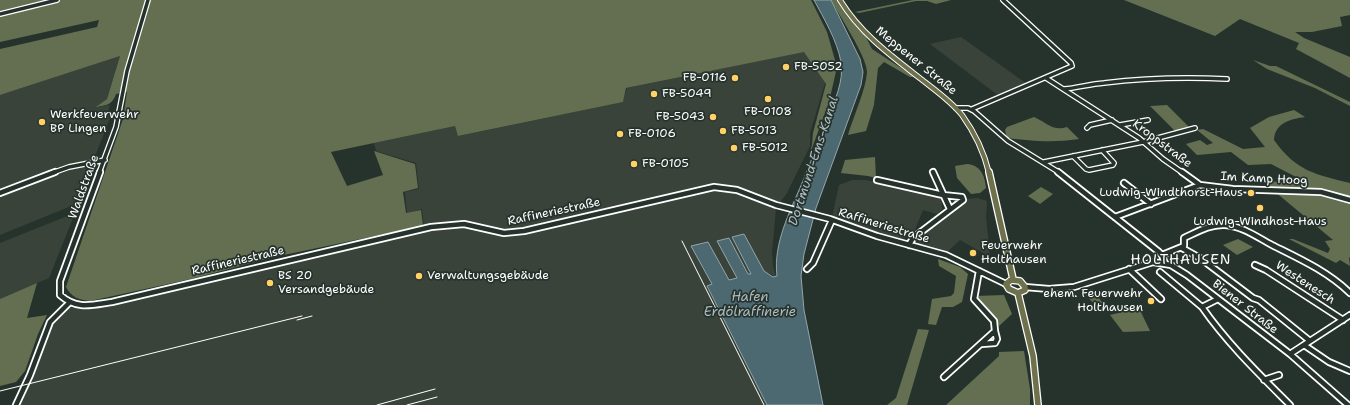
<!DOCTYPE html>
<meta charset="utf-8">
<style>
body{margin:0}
canvas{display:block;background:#26332d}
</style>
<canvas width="1350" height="405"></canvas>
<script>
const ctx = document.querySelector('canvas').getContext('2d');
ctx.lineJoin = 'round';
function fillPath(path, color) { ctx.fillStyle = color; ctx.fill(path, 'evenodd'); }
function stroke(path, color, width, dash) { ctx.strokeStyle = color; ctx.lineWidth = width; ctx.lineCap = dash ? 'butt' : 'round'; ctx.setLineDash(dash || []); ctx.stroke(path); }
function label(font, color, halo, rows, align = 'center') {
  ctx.font = font + ' "Shantell Sans",sans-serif'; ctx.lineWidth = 3.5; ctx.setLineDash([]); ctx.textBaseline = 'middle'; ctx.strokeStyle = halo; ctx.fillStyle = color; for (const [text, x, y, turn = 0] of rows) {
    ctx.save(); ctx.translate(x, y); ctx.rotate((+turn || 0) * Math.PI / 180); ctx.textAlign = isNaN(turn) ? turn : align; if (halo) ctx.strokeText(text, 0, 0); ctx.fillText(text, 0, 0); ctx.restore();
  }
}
fillPath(new Path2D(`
 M961,37l66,47 -28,12 -69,-52z
 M805,51l20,32 -15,50v13l-23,47 -11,15 -4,45 1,13 3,11 -12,-6 -20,-37 -12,3 19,37 -2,1 -20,-37 8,40 -9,3 -20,-39 4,43 -5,2 60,118h-747l30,-78 18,-19h27l31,-7 2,-7 296,-67 -2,-18 -15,4 -2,-21 14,-3 -3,-26 -40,-12 -2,-8 81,-17 4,10 164,-34 4,-14z
 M120,56l-13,43 -9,8 12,-2 -2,6 4,2 -36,91 -76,31v-140z
 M852,180h14l72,16 3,2 1,11 -5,5 -14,-4 -9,22 -13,8 -51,-14 -18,-8 7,-33z
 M977,198l10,3 -1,16 4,40 -30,-17 -15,14 -27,-10 -2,-5 4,-4 47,-36z
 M75,213l-26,65 -49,21v-56z`), '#3a4339');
fillPath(new Path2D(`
 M0,0h811l16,32 10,35 -8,35 -21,57 4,-14 1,-12 13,-49 -22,-32 -178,36 -3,14 -165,34 -3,-10 -124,26 16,34 36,-11 -9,-24 41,13 3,24 -15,4 3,21 15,-3 2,16 -149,31 -83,22 -101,22c-11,-1 -19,-4 -24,-14l57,-168 4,-27 -11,2c-4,11 -9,11 -20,13l11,-8 13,-43 -120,39v-46l97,-22 2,-7 -99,22z
 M831,0h8l27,37 6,12 43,28h-5l-26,-15 -6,6 -4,37 -8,26 -18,4c5,-17 18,-46 19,-63 0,-15 -28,-57 -36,-72z
 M913,0h38l-15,4 -9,-3h-11l-57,12 -4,-1z
 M1124,0h226v15l-10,2 2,9 -30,6h-17l9,6 46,19v21l-54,-29 3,-6 -59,-24 -25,17z
 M1253,60l17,6h6l74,36v4l-35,-18 -48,-19z
 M1167,105l23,23 -14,4 -26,-26z
 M1294,110l11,7c-15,2 -30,6 -31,23 23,32 41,34 76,43v74l-1,1 1,8 -10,-6 -4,3 -47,-24h4l35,14 2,-4 -5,-8 8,-1 -71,-59 40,2 -2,-4 -29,-15 -23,1 -17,-13 -34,3 -11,-11 14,-4 7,5 6,-2 -16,-13 6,-1 40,20 22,-2 -15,-19 19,-11z
 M1034,117c12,5 19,15 33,10l12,12c-27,4 -46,2 -72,-1l-2,-8 2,-3z
 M875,157l1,21 -8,-2 -27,-3 4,-13z
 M967,164c13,1 18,11 19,24l-6,5 -9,1 -14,-16 -2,-12z
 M1041,187l12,7 -13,10 -12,-8z
 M1238,239l15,8 -16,8 -14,-10z
 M938,259l22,8 8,7 -6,28 -9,5h-11l-6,18 -8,-1 4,-25 19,-3 3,-3 2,-17 -17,-10z
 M37,283l-10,35 20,-3 -9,19 -13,37 -9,11 -16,4v-87z
 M1092,289l13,17h-9l-13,-14z
 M1004,295l8,19 -13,12 -3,-6 -20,-21v-3z
 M1139,308l11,23 -27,1 -13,-17z
 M918,329l11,1 -22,75h-20l9,-7z
 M1024,351l6,38v16h-84l53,-49v-4z`), '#636f50');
const water = new Path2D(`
 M814,0h17l29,59 3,13 -2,13 -45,123 -12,46 -3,22 3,34 19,95h-56l-60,-119 5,-2 -21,-38 17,-4 21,38 8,-2 -20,-37 12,-3 19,36h3l-19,-37 12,-3 20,37 9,6 4,-1c-4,-33 13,-64 25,-93 9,-22 18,-44 26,-66 7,-17 16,-36 13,-55 -4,-22 -17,-43 -27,-62z`);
fillPath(water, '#4c6972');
stroke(water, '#94a5aa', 1);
const minorFar1 = new Path2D(`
 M0,14l57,-14
 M1046,78l93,60 24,21 20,14
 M1064,89c13,-1 26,-5 40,-6 41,-5 82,-6 123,-4
 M956,108h12l6,3 34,30 52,32
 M972,109l100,-43 -1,-3 -68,-63
 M1120,125l28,-5
 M1087,128l3,-3 22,-5
 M1073,156l13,13 3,1 24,-5 1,-2 -12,-13
 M1044,162l99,-20 52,-14
 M52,173l17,-6 36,-7
 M99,173l17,-46 11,-56 21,-71`);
const minor = new Path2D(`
 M100,172l-40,109v14c17,15 31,10 52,7l319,-75 33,-3 40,9 20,-2 190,-44 23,3 39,15 54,14 47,17 69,19 60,29
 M933,172l17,37
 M1058,172l101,80 3,3 3,9
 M1182,172l18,13
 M877,180l66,15 19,2 1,3 -50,38 -4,7
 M1124,183l27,21
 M0,193l55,-21
 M1115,217l85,-32 33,4 88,3 29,8
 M1182,248l18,10 53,40 6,2 51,41
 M1162,255l22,-9v-8c13,-6 26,-14 41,-13 17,1 32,12 47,20 28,14 55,26 78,48
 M1255,265l11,5 77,50
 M807,269l6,-6 19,-43
 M1129,269l32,30
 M1160,272l42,35
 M1025,287l24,2 25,-2 79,-25 18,3 16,10 103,79 58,51
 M1218,299l-16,8c25,36 57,67 88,98
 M982,344l13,-1 2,-4 -2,-8
 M1304,345l25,17 21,9
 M1290,354l60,-39
 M944,377l51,-46 -1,-10 -20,-22 5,-28
 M1264,380l15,-5
 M16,405l14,-30 20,-53 19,-19`);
const majorFar1 = new Path2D(`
 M840,0c20,33 50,55 81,79 14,11 30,22 41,36 13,18 22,37 27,58`);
const major = new Path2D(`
 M989,172l24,107
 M1011,280l9,1 5,6v3l-7,3 -9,-4 -3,-5z
 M1018,293l15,63 5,49`);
stroke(minorFar1, '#fff', 6);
stroke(minor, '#fff', 8);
stroke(majorFar1, '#fff', 6);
stroke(major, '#fff', 8);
stroke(minorFar1, '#26332d', 3.5);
stroke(minor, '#26332d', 4.5);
stroke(majorFar1, '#6e714b', 4);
stroke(major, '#6e714b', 5.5);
stroke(new Path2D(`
 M682,241l82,164
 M297,320l15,-4
 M0,391l302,-75
 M377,405l58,-16
 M407,405l30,-8`), '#fff', 1);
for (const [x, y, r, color] of [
 [786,67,4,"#ffd166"],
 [735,78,4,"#ffd166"],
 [654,94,4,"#ffd166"],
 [768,99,4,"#ffd166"],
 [713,117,4,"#ffd166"],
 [42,122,4,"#ffd166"],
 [723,131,4,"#ffd166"],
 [620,134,4,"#ffd166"],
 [734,148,4,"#ffd166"],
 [634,164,4,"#ffd166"],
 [1251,193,4,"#ffd166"],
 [1260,208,4,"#ffd166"],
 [973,253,4,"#ffd166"],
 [419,276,4,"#ffd166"],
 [270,283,4,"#ffd166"],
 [1151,301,4,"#ffd166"]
]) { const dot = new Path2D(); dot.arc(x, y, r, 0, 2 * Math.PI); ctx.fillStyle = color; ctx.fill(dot); stroke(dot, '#26332d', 1.5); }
label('12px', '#fff', '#26332d', [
 ["Meppener Straße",916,61,39],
 ["Kroppstraße",1162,144,37],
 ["Im Kamp Hoog",1264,179,3],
 ["Waldstraße",84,187,-70],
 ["Raffineriestraße",554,212,-12],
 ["Raffineriestraße",884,226,17],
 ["Raffineriestraße",238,261,-13],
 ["Westenesch",1305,283,33],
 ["Biener Straße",1245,307,38]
]);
label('12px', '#fff', '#26332d', [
 ["FB-5052",794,67],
 ["FB-0116",727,78,"right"],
 ["FB-5049",662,94],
 ["FB-0108",768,112,"center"],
 ["Werkfeuerwehr",50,115],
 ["BP Lingen",50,129],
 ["FB-5043",705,117,"right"],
 ["FB-5013",731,131],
 ["FB-0106",628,134],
 ["FB-5012",742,148],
 ["FB-0105",642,164],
 ["Ludwig-Windthorst-Haus",1243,193,"right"],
 ["Ludwig-Windhost-Haus",1260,222,"center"],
 ["Feuerwehr",981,246],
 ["Holthausen",981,260],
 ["BS 20",278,276],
 ["Versandgebäude",278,290],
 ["Verwaltungsgebäude",427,276],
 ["ehem. Feuerwehr",1143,294,"right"],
 ["Holthausen",1143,308,"right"]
], 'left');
label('italic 13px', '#aebcc0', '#26332d', [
 ["Dortmund-Ems-Kanal",814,161,-72],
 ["Hafen",750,298],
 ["Erdölraffinerie",750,313]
]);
ctx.letterSpacing = '1px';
label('14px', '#fff', '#26332d', [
 ["HOLTHAUSEN",1181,260]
]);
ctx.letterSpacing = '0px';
</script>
